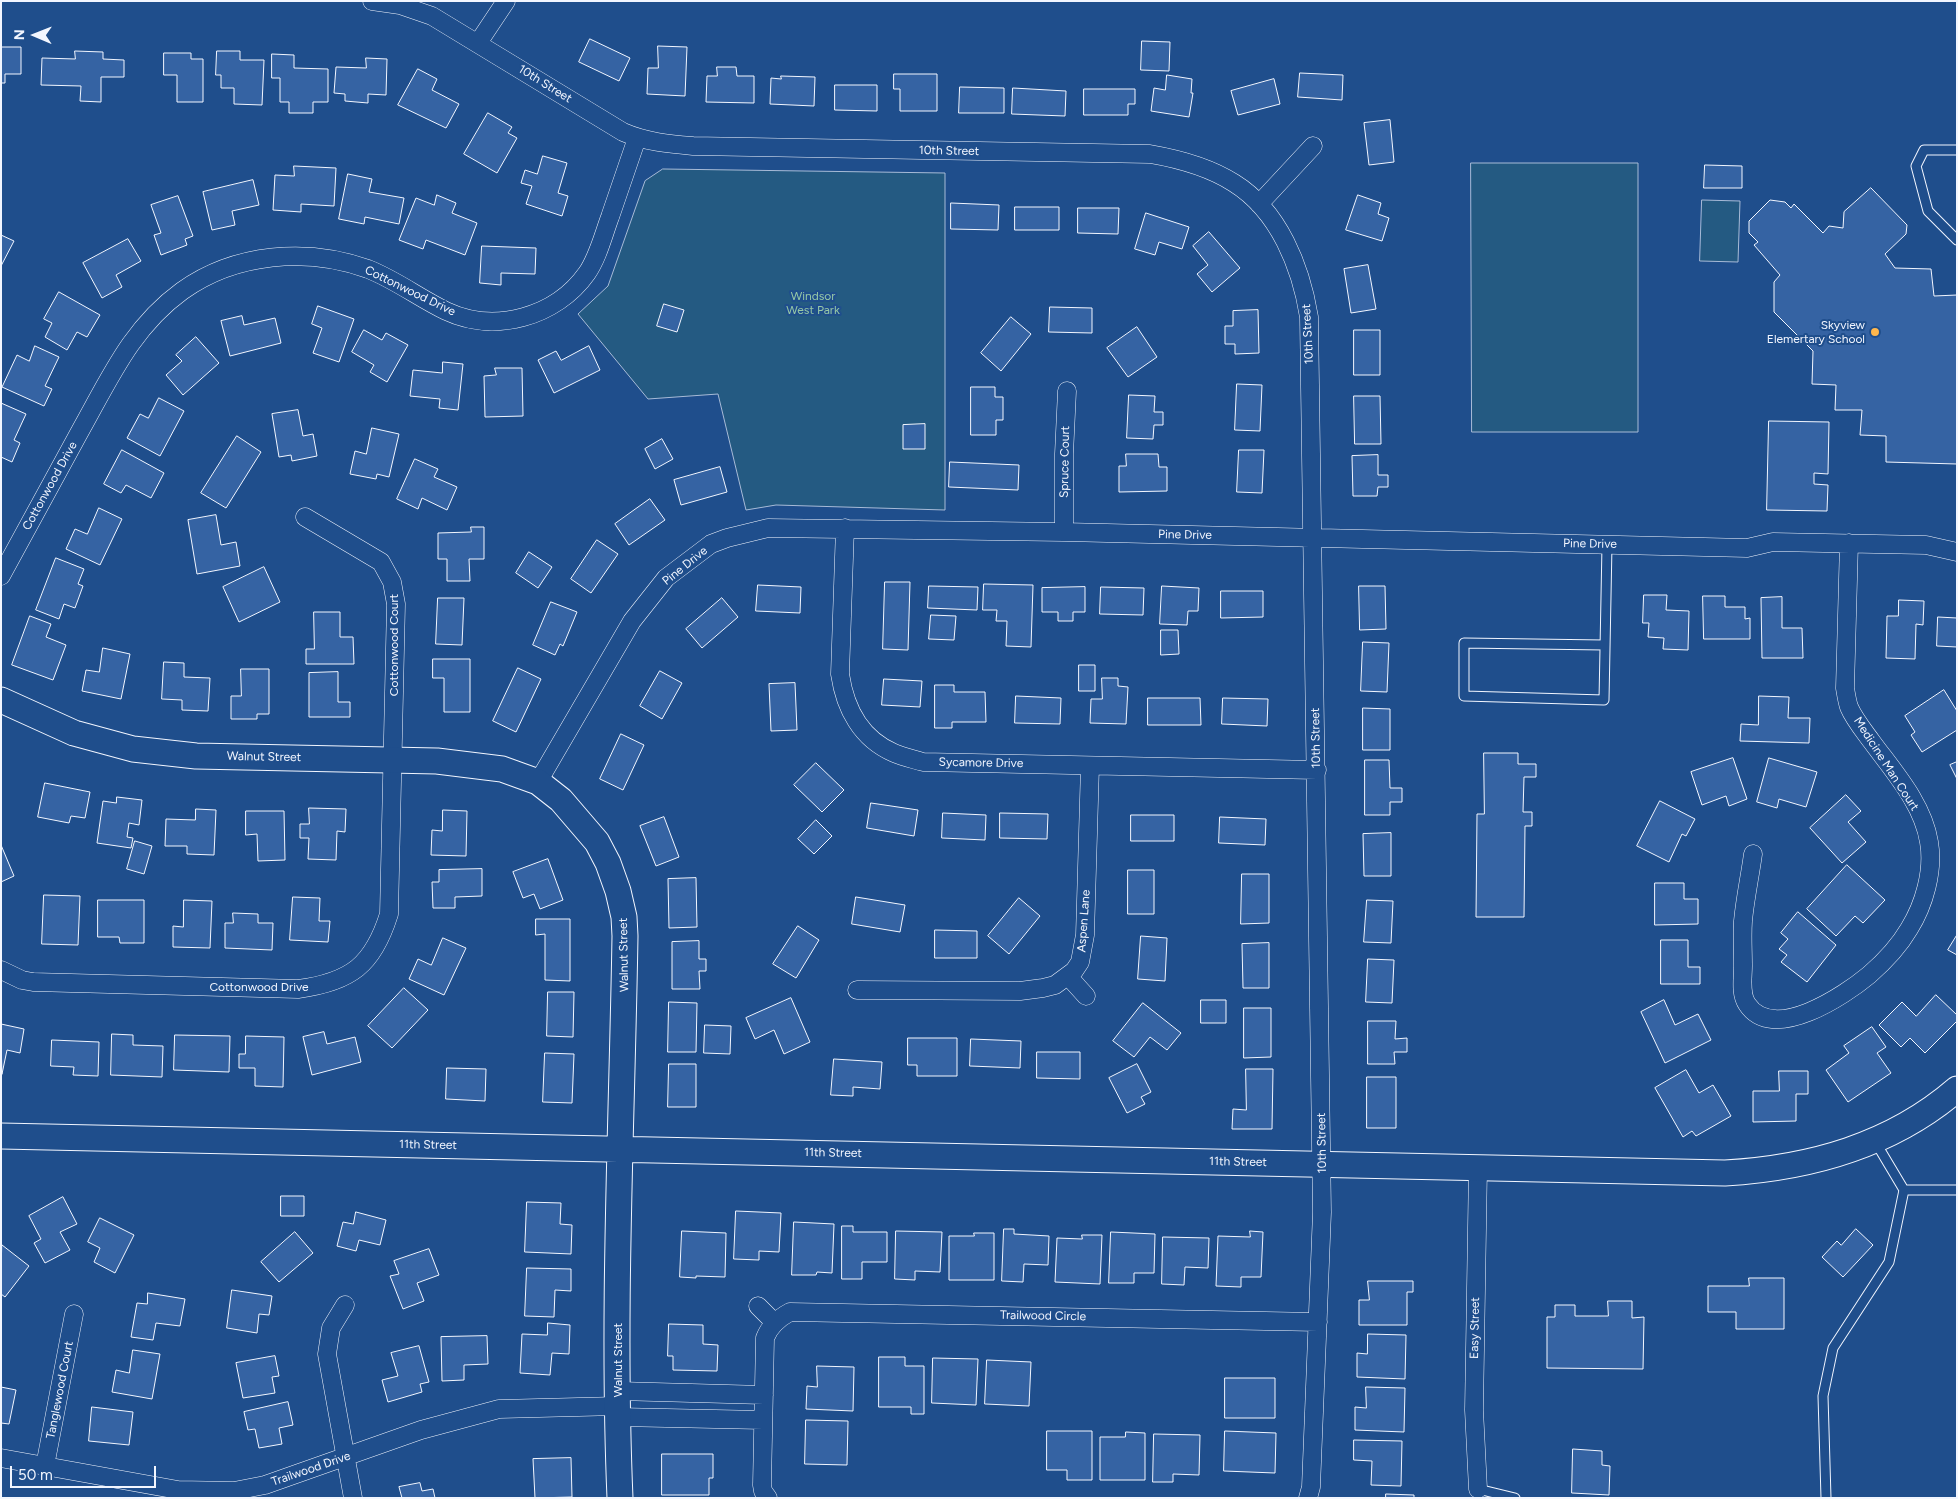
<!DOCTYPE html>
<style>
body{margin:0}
#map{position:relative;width:1958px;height:1499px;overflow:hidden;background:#1f4e8c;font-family:Figtree,sans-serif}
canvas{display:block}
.frame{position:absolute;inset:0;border:2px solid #f2f6ff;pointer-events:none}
.north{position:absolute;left:10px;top:10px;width:50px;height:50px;-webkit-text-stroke:4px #1f4e8c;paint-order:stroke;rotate:271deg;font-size:14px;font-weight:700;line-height:20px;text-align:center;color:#f2f6ff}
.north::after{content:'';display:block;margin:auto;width:18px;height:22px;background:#f2f6ff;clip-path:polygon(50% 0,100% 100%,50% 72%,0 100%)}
.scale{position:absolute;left:10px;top:1466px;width:146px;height:22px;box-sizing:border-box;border:2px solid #f2f6ff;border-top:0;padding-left:6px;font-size:15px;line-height:18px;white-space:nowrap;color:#f2f6ff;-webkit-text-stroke:4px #1f4e8c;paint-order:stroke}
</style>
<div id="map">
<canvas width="1958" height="1499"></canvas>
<div class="frame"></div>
<div class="north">N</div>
<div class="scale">50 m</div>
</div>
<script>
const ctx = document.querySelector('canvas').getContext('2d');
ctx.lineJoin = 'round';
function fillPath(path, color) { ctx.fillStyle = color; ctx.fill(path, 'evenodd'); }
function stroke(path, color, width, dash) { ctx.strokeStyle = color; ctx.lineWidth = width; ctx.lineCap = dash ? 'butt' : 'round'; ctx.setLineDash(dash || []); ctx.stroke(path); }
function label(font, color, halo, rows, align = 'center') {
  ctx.font = font + ' Figtree,sans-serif'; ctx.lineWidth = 4; ctx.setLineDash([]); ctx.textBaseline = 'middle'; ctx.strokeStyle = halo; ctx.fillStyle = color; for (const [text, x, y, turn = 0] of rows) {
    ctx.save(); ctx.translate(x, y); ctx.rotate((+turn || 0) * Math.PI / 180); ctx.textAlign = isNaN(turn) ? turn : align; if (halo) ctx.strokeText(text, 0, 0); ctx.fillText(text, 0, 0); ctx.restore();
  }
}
const green = new Path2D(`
 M1471,163h167v269h-166z
 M663,169l282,4v337l-169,-5 -30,5 -28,-116 -70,5 -70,-85 30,-28 37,-105z
 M1702,200l38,1 -2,61 -38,-1z`);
fillPath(green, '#245a82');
stroke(green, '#a8bbd7', 1);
const building = new Path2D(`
 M590,39l40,19 -11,23 -40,-19z
 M1142,41l28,1 -1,29 -28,-1z
 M658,46l29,1 -2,49 -38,-2 1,-26h10z
 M1,47h20v27h-16v9h-4z
 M75,51l28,1v7l21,1v17h-23v25l-21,-1 1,-15 -40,-1 1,-27 33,1z
 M217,51h23v9h24l-2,45 -28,-1v-16h-13v-13h-5z
 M164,53h27v6h12v43h-26v-27h-13z
 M272,54l22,1v13l34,1v33h-15v11h-24v-11h-9v-24h-8z
 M366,58l21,1 -1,36 -18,-1v9l-23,-2v-7l-11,-1 2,-26 30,1z
 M717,67h19l1,9h17v27l-48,-1 1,-26h10z
 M418,69l19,10 -5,11 27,14 -13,24 -48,-23z
 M1300,73l43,2 -1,25 -44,-3z
 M894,74h43v37h-37v-22h-6z
 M1167,75l25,4 -1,14h2l-4,24 -38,-6 3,-23 11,2z
 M781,76l34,1 -1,29 -44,-2 1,-26 10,1z
 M1274,79l6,25 -42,11 -7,-24z
 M835,85h42v26l-42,-1z
 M960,87l44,1v25h-45z
 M1013,88l53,3 -1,25 -53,-2z
 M1084,89h51v15h-7v11h-44z
 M488,113l24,14 -4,6 9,5 -20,35 -33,-19z
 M1390,120l4,42 -25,3 -5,-42z
 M543,156l24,7 -9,30 10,3 -6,20 -36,-12 6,-18 -11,-3 4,-13 12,4z
 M1705,165l37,1v22h-38z
 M294,166l42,2 -2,38 -33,-2v8l-28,-2 2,-35 19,1z
 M348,174l24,5 -3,13 35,6 -5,26 -34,-7 -1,7 -25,-5z
 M253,180l6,25 -27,6 3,14 -23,5 -9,-38z
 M1871,188l36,37 -1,9 -21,20 10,14 36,1 3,27 23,-1v169l-71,-2v-26l-26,-1 2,-25h-27l1,-25 -24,-1 1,-33 -39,-39v-30l6,-7 -26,-30 4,-3 -9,-9v-12l21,-21 15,2 6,6 3,-4 29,29 6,-7 14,2 1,-16z
 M437,195l19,8 -4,10 25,10 -12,32 -39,-15 -3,9 -24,-9 17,-42 18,7z
 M1358,195l23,8 -3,11 11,4 -7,23 -36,-11z
 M178,196l15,40 -8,3 2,6 -26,10 -7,-20 7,-2 -10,-28z
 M951,203l48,2 -1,25 -47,-1z
 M1015,207h44v23h-44z
 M1078,208h41l-1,26 -40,-1z
 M1146,213l43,14 -7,22 -23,-7 -4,13 -20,-6z
 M1209,232l31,36 -28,24 -15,-18 11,-9 -15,-19z
 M1,235l13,6 -13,25z
 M128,239l13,22 -25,14 6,12 -20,11 -19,-35z
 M482,246l54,2 -1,26 -34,-1v12l-21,-2z
 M1368,265l8,44 -25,4 -7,-44z
 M59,292l41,23 -13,22 -10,-5 -10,18 -22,-13 7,-14 -8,-4z
 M664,304l20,6 -7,22 -20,-6z
 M318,306l36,13 -15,43 -26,-9 9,-25 -10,-4z
 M1050,307l42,1v25l-43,-1z
 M1258,310l1,43 -24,1v-10h-10v-18h8v-15z
 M242,316l2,9 31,-7 6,25 -51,13 -9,-35z
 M1011,317l20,17 -30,37 -20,-18z
 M1137,327l20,30 -29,20 -21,-29z
 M364,330l18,10 4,-7 22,12 -21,37 -17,-10 4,-7 -22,-13z
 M1354,330h26v45h-26z
 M196,337l23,26 -36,32 -17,-20 16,-14 -6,-6z
 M35,346l24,11 -14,29 7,3 -8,17 -42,-19 15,-32 12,6z
 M589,346l11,24 -46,23 -16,-33 18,-9 5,9z
 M443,362l20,2 -5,46 -19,-2 1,-9 -30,-3 3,-26 29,3z
 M495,368h27l1,48 -38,1 -1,-41 12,-1z
 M1237,384l25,1 -2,46 -25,-1z
 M971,387h24v10h8v23h-7v15h-25z
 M1129,395l26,1 -1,16h9v13h-9l-1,14 -26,-1z
 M1354,396h26l1,48h-26z
 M159,398l25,13 -24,45 -33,-18 13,-24 8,4z
 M1,403l25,11 -12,26 6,3 -8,19 -11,-5z
 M298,410l5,26 10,-2 4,22 -25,5 -1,-6 -12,2 -7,-43z
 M1769,421l60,1 -1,52 -14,-1v11l14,1 -1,26 -60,-1z
 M925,424v25h-22v-24z
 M372,428l27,6 -10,43 -12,-3 -1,5 -26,-5 5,-23 11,3z
 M237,436l24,16 -35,56 -25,-15z
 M662,439l11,20 -18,10 -10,-20z
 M122,450l42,23 -13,25 -25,-13 -5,8 -17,-9z
 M1239,450h25l-2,43 -25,-1z
 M1126,454h32l1,13h8v24l-48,1v-26h7z
 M1378,455v20h10v12h-10l-1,9h-24l-1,-40z
 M415,459l23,10 -4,8 23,10 -10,23 -25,-12 -4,11 -21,-10z
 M950,462l69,3 -1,25 -69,-3z
 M720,467l7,25 -46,13 -7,-25z
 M650,499l15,21 -36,25 -14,-21z
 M99,508l23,11 -22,46 -34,-16 9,-20 12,5z
 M216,515l5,30 15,-3 4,24 -43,8 -9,-54z
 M471,527h13v32h-15l1,22h-23v-22h-9v-26l33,-1z
 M597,540l21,14 -27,39 -20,-14z
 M529,552l23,15 -14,21 -22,-15z
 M56,558l28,11 -6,15 5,2 -8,22 -11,-4 -5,15 -23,-9z
 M264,567l16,35 -41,20 -16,-35z
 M885,582h25l-2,68 -25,-1z
 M984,584l49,1 -2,62 -25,-1 1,-25h-11l1,-11h-14z
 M758,585l43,2 -1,26 -44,-2z
 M929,586l49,1 -1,23 -49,-2z
 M1162,586l37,2 -1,23h-10l-1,14 -27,-1z
 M1359,586h26l1,43 -26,1z
 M1085,587v25h-12v9h-15v-9h-16v-24z
 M1101,587l43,1 -1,27 -43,-1z
 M1221,591h42v26l-42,1z
 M1644,595h23l-1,15 23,1 -1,39 -25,-1 1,-11 -16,-1 1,-14h-6z
 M1703,596h22v11h20v12l5,-1v21h-46z
 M1782,597v31h20l1,30h-41l-1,-60z
 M438,598h26l-2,47 -26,-1z
 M722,598l16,19 -36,31 -16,-19z
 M1899,600l25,1 -1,24 -7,-1 -1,35 -29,-1 1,-42h11z
 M551,602l26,10 -14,34 -3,-2 -5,11 -22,-10z
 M314,612h26v25h13l1,27h-48v-15h8z
 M931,615l25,1 -2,24 -25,-1z
 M30,616l21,8 -5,13 20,8 -13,35 -41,-15z
 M1938,617l19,1v29l-20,-1z
 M1161,630h17l1,24 -18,1z
 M1363,642l26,1 -2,49 -26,-1z
 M103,648l27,6 -9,45 -39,-8 4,-21 13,2z
 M433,659h37v53h-26v-34h-11z
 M164,662l20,1v14l26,1 -2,33 -26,-1v-10l-20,-1z
 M1079,665h16v26h-16z
 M518,668l23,11 -25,53 -23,-11z
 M241,669h28v45h-12v5h-26v-23h10z
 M660,671l22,12 -20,36 -22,-13z
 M338,672v30h12v15h-41v-44z
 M1102,678h16v8l10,1 -2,37 -36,-1 1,-24h11z
 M884,679l38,2 -2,26 -38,-2z
 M795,683l2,47 -26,1 -2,-47z
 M935,685h19v7h31l1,30h-34v6h-17z
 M1944,690l13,21v19l-35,22 -11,-17 4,-3 -10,-16z
 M1016,696l45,2 -1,26 -45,-1z
 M1759,696l30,1 -1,21h22l-1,25 -69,-2 1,-17 17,1z
 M1148,698h52l1,27h-53z
 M1223,698l45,1 -1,27 -45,-2z
 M1363,708l27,1v41h-27z
 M621,734l23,11 -21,45 -23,-11z
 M1484,753h34v11h18v13h-12l-1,35h9v14h-7l-1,91h-48l1,-103h7z
 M1733,758l14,41 -18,7 -3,-10 -24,9 -11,-33z
 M1769,758l48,14 -11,35 -27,-8 -2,9 -20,-6z
 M1365,760h24l1,28h12v14h-12v13h-25z
 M1957,762v17l-7,-14z
 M816,763l28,27 -22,22 -28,-27z
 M45,783l45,9 -5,26 -14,-2 -2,7 -31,-6z
 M1846,795l15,16 -13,11 18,20 -24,21 -32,-35z
 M117,797l25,3 -3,25 -10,-2 -2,14 6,1 -2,10 -34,-5 6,-42 13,2z
 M1660,801l35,18 -9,17 -4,-2 -13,28 -32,-16z
 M871,803l47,7 -4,26 -47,-8z
 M309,808l37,1 -1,23 -8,-1 -1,29 -28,-1 1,-21h-9v-14h9z
 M196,809l20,1 -2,45 -27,-1v-8h-22l1,-27 29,1z
 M443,810l24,1 -1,45 -35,-1 1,-25 10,1z
 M246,811h38l1,49 -27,1 -1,-27 -11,1z
 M943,813l43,2 -1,25 -43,-2z
 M1000,813l48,1 -1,25 -47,-1z
 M1131,815h43v26h-43z
 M664,817l15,40 -23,9 -16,-40z
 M1220,817l46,2 -1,26 -46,-2z
 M816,820l16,16 -18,18 -16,-15z
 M1391,833v43h-27l-1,-42z
 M135,841l17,5 -8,28 -17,-5z
 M1,845l13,31 -13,6z
 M548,859l15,41 -23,9 -6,-15 -11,4 -10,-26z
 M1847,865l38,35 -22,23 -8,-7 -19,20 -29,-27z
 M482,869v27l-27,1v11h-22l-1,-26h7v-12z
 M1128,870h26v44h-26z
 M1242,874h27v49l-28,1z
 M696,878l1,49 -28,1 -1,-49z
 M1655,883h29v16h14v25l-43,1z
 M44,895l36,1 -2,49 -36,-1z
 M293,897l27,1 -1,23h11l-2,21 -38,-2z
 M856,897l49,8 -5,27 -48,-8z
 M1019,898l21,18 -31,38 -21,-18z
 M98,900h46v43h-24l-1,-6h-21z
 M184,900l28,1 -2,47 -37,-1v-21l10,1z
 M1367,900l26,1 -2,42 -27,-1z
 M1798,912l38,33 -29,37 -26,-20 6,-7 -8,-6 9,-10 -7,-6z
 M233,913l25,1v9h15l-1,27 -47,-2v-25h8z
 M536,919h34v62l-25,-1v-46l-9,1z
 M798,926l21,14 -23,38 -23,-14z
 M935,930l42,1v27h-42z
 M1957,935v20l-9,-5z
 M1141,936l26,2 -2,43 -27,-2z
 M443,938l23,10 -22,47 -35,-16 9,-20 13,6z
 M1661,940h27v27h12v17h-39z
 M699,941v18h7v12h-7l1,18h-28v-47z
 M1269,943v45h-26l-1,-44z
 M1368,959l26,1 -2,43 -26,-1z
 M404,988l24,22 -36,38 -24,-22z
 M548,992h26l-1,45 -26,-1z
 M1936,995l21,20v6l-32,32 -15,-15 -9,9 -22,-22 23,-23 14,14z
 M791,998l19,44 -26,12 -10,-24 -19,9 -9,-21z
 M1201,1000h25v23h-25z
 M1664,1000l11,25 23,-11 13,26 -46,23 -24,-51z
 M669,1002l28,1 -1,49h-28z
 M1143,1003l38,30 -14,17 -17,-13 -16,20 -21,-16z
 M1244,1008h27v49l-27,1z
 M1368,1021h28l-1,18 12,-1v14h-13l1,12h-27z
 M1,1024l23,5 -4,24 -13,-3 -5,24z
 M705,1025l26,1 -1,28 -26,-1z
 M1872,1027l14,20 -9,6 14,20 -43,29 -22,-32 23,-17 -5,-7z
 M324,1032l3,12 28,-7 6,25 -49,13 -9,-38z
 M112,1034l21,1v10l30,1 -1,31 -51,-2z
 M175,1035l55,1 -1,36 -55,-2z
 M246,1036l38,1 -1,50 -28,-1v-18h-16v-14h6z
 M908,1038h49v38h-40v-11h-9z
 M971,1039l50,2 -1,27 -50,-2z
 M52,1040l47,2 -1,34 -25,-1 1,-8 -23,-1z
 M1037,1052h43v27l-43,-1z
 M545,1053l29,1 -2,49 -29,-1z
 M834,1059l48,3 -2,27 -27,-2v9l-22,-1z
 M669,1064h27v43h-28z
 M1137,1064l14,28 -10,5 4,7 -18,9 -18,-35z
 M447,1068l39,1 -1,32 -39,-2z
 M1246,1069h27l-1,60h-40l1,-20 13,1z
 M1686,1070l13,23 14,-8 18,31 -35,20 -4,-5 -9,6 -28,-49z
 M1779,1071h29v23h-12v27l-43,1v-31h26z
 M1367,1077h29v51h-29z
 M281,1196h23v20h-23z
 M63,1197l14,27 -17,8 10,18 -25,13 -11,-20 7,-4 -12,-23z
 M527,1202l34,1 -1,21 12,1 -1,29 -46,-2z
 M736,1211l45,2 -2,39 -20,-1v9l-25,-1z
 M356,1212l30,8 -6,25 -21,-5 -3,11 -19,-5 6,-24 10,2z
 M100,1218l34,17 -19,38 -21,-11 6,-14 -12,-6z
 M794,1222l40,2 -2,49 -15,-1 -1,3h-24z
 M842,1226h11v6h34v30h-25v17h-20z
 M1004,1229h10v5l35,2 -1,29 -24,-1 -1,18 -21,-1z
 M1856,1229l17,16 -30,32 -21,-20 15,-16 4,4z
 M682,1231l44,2 -1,44 -29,-1v2l-16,-1z
 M896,1231l46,1 -2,40 -25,-1v9l-20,-1z
 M1250,1231l13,1 -2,45h-20v10l-25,-1 2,-50 32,1z
 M295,1232l18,21 -34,29 -18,-20z
 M1111,1232l44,2 -1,39h-20v10h-25z
 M974,1233h20v47h-45v-44h25z
 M1082,1235h20l-2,49 -45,-2 2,-44 25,1z
 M1163,1237l46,1 -1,30 -23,-1 -1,18 -22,-1z
 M2,1245l27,21 -24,31 -4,-3z
 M429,1249l10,26 -22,8 7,18 -21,8 -13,-33 9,-2 -5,-13z
 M527,1268l44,1v22l-16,-1 -1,27 -29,-1z
 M1749,1278h35v51h-48v-17h-28v-26h41z
 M1368,1281h45v11h-6v33h-48v-25h10z
 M232,1290l40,6 -3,19 -10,-1 -2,19 -30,-5z
 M148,1293l37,6 -5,27 -24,-3 -3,17 -22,-3 6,-34 10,1z
 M1608,1301h24v17l12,-1 -1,52 -96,-1v-51h8v-12h20v11h33z
 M548,1323l22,2 -1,29 -17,-1 -2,22 -30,-2 2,-39 25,1z
 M669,1324l34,1v19l15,1 -1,26 -44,-1v-14h-5z
 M1368,1334l38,1 -1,44 -48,-2v-24l10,1z
 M487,1336l1,28 -24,1v15l-22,1 -1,-44z
 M419,1346l10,36 -9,2 2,8 -34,10 -6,-22 16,-4 -7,-23z
 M133,1350l27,4 -8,45 -40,-7 4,-22 13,3z
 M275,1356l4,20 -7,1 3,16 -32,5 -7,-35z
 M879,1357h26v9h19v48h-13v-7h-32z
 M933,1358l45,1 -2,46 -44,-2z
 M987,1360l44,2 -2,44 -44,-2z
 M817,1366l37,1 -1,44 -47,-2 1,-23 10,1z
 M1225,1378h50v40h-50z
 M1,1387l15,3 -7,34 -8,-1z
 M1366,1387l39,1 -1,44 -49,-2v-23l11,1z
 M288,1402l5,23 -14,3 3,16 -23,4 -4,-19 -7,1 -4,-18z
 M92,1407l41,5 -4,33 -40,-4z
 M806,1420l42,1 -1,44 -42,-1z
 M1047,1431h45v49h-25v-10h-20z
 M1225,1431l51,2 -1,40 -51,-2z
 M1126,1432l19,1v47h-45v-43h25z
 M1154,1434l46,1 -1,40 -26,-1v8h-20z
 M1354,1440l48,1 -1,45 -30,-1 1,-24 -18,-1z
 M1573,1449l29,2v14l8,1 -1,29 -37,-2z
 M662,1454h51v24h-4v17h-47z
 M571,1458l1,39 -37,1 -2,-39z
 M420,1483l2,8 11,-2 2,9h-33l-3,-11z
 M1386,1494l28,1v3h-28z`);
fillPath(building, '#3563a3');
stroke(building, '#f2f6ff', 1);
const lane = new Path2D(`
 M1957,150h-33l-8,16 12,45 29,29
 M1604,645l-140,-2v53l140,4 3,-155
 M1876,1143l28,47h53
 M1478,1489l37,9
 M1826,1498l-3,-102 10,-48 56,-86 15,-72`);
const street = new Path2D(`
 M372,1l28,4 32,11 191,116c23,10 46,12 70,14l457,8c29,5 59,13 84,29 45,28 67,84 75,134l13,895 -11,275 -3,11
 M478,43l28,-42
 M1259,204l54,-58
 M845,528l-5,146c5,34 21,65 54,79 9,4 19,6 29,9l394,8
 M1064,532v-78l3,-63
 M1,576c26,-48 52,-95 78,-143 30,-53 52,-105 103,-142 53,-38 125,-44 186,-22 28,11 51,29 78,42 49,23 110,6 141,-38 11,-16 16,-37 23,-56 9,-26 18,-53 27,-79
 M538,782l94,-161 34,-43 45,-34 16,-6 41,-10 296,4 683,16 26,-6 153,3 31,7
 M1753,854c-3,22 -8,45 -10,67 -1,15 0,30 0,45 0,12 -3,28 4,38 26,40 98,-9 122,-29 15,-13 30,-29 40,-46 15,-24 25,-58 20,-87 -6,-38 -35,-70 -57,-100 -8,-11 -18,-23 -23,-35 -2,-6 -3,-13 -4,-19l4,-145
 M1,970l21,10 11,2 265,7c53,-7 75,-24 91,-75l7,-310 -4,-22 -11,-20 -76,-45
 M1068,976l18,20
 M857,990l163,1 23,-3 12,-3 19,-14 6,-9 5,-27 5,-169
 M345,1305l-14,23 -4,26 26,144
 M758,1306l17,17
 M618,1391l146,4
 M618,1417l145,3
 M1,1458l177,32 56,1 31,-6 156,-55 78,-21 119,-3
 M45,1466l29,-152
 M1478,1489l-4,-79 4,-243
 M768,1498l-5,-7 -1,-6 3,-147c5,-13 14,-20 25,-26l528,10`);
const secondary = new Path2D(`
 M1,700l73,33 59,16 63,7 241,5 65,8 36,13 23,18 36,42 11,21 10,28 6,26 1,19c-3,186 -13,376 -5,562
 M1,1136l1724,37c85,-5 166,-27 232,-84`);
stroke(lane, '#f2f6ff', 11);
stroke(street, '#f2f6ff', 19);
stroke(secondary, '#f2f6ff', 27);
stroke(lane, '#1f4e8c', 9);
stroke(street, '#1f4e8c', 18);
stroke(secondary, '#1f4e8c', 25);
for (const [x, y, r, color] of [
 [1875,332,5,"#ffb74d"]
]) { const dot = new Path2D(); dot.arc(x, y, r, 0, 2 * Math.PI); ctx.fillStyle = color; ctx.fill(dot); stroke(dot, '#1f4e8c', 2); }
label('12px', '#f2f6ff', '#1f4e8c', [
 ["10th Street",545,84,32],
 ["10th Street",949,151,1],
 ["Cottonwood Drive",410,291,26],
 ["10th Street",1308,334,-93],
 ["Spruce Court",1065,462,-89],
 ["Cottonwood Drive",50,486,-61],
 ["Pine Drive",1185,535,1],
 ["Pine Drive",1590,544,1],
 ["Pine Drive",685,566,-39],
 ["Cottonwood Court",394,645,-90],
 ["10th Street",1316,738,-91],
 ["Walnut Street",264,757,1],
 ["Sycamore Drive",981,763,1],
 ["Medicine Man Court",1886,764,57],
 ["Aspen Lane",1084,921,-86],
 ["Walnut Street",624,955,-91],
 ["Cottonwood Drive",259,987],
 ["10th Street",1322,1143,-91],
 ["11th Street",428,1145,1],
 ["11th Street",833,1153,1],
 ["11th Street",1238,1162,1],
 ["Trailwood Circle",1043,1316,1],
 ["Easy Street",1475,1328,-89],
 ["Walnut Street",618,1360,-90],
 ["Tanglewood Court",60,1390,-79],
 ["Trailwood Drive",311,1469,-19]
]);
label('12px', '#97c8a6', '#1f4e8c', [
 ["Windsor",813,296],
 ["West Park",813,310]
]);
label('12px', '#f2f6ff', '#1f4e8c', [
 ["Skyview",1865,325],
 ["Elemertary School",1865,339]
], 'right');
</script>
